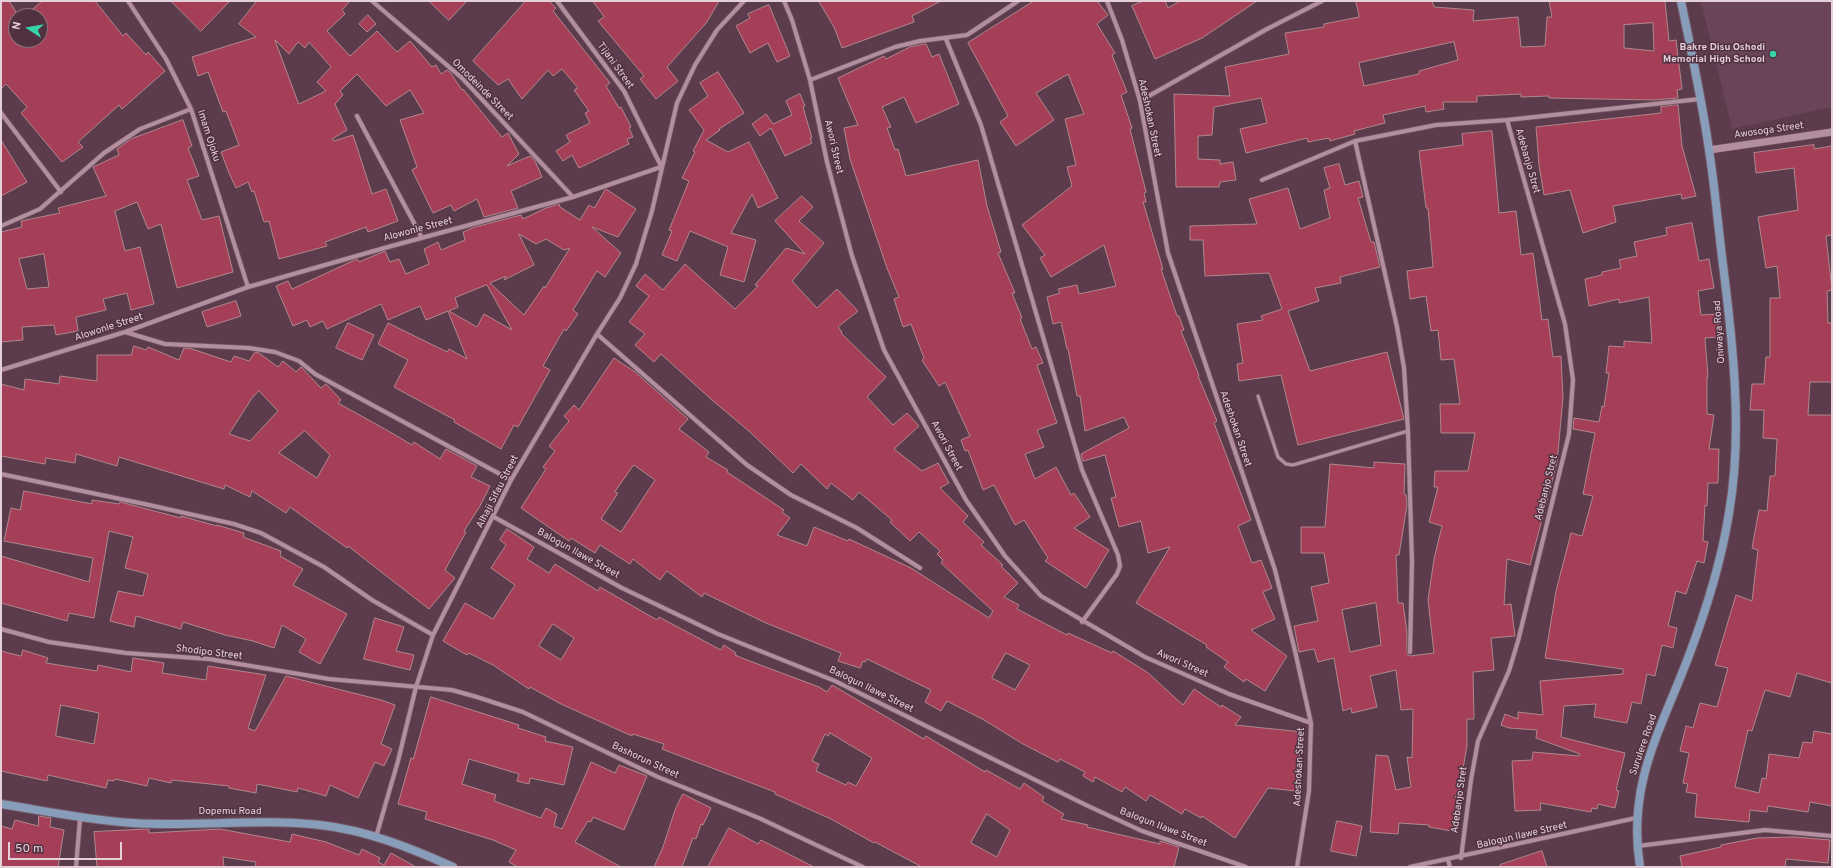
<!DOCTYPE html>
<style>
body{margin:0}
#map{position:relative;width:1833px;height:868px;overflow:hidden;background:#5c3c4c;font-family:Overpass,sans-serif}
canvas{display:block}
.frame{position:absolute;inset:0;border:2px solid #e4d0d9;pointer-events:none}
.north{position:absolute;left:8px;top:8px;width:40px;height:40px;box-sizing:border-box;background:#513141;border:1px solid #8c717e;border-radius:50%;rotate:282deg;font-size:11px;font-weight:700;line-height:16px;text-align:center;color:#e4d0d9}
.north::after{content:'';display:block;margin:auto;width:14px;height:18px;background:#36d4a6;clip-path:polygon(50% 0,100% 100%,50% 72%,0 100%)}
.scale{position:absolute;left:8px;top:842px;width:114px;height:18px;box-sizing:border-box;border:2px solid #e4d0d9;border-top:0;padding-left:5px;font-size:12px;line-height:14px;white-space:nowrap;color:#e4d0d9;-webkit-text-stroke:3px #513141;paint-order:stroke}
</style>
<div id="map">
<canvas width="1833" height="868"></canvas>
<div class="frame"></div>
<div class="north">N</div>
<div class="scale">50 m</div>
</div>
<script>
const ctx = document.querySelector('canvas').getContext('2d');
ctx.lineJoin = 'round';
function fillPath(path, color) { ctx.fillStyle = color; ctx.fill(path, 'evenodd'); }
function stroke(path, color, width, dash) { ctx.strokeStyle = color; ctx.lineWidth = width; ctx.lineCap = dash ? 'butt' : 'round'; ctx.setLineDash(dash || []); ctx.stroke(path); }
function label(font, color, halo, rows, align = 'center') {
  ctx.font = font + ' Overpass,sans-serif'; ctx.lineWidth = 3; ctx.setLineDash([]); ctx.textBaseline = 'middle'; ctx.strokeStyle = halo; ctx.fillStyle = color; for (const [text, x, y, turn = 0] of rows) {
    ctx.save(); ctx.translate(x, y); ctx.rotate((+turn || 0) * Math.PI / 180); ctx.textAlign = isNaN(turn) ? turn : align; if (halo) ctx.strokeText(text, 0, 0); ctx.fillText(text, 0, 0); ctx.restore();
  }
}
fillPath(new Path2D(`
 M1701,1h131v106l-100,22z`), '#6a4458');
const building = new Path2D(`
 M1,1h8l7,11v28h24v-24h-15l17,-15h53l28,35 3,-3 20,22 2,-3 17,19 -43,38 -3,-4 -41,37 5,5 -21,15 -41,-49 6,-6 -21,-23 -5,5z
 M171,1h59l-29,30z
 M257,1h93l-8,9 3,4 -18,17 23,25 27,-25 20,21 13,-11 22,26 4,-2 5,9 6,-4 3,2 12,18 1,-1 39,48 6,-4 11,21 -12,12 23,-10 5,5 7,16 -31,14 7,17 -34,9 -7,-18 -23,12 -3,-6 -18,8 -21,-43 5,-3 -17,-47 24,-7 -14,-23 -24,16 -29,-32 -17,17 3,4 -8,9 12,26 -15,9 2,2 19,-6 19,59 14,-5 12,32 -30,11 -2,-5 -41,15 2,4 -48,13 -10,-38 -5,1 -10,-31 -2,1 -4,-10 -12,6 -7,-15 -8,-21 18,-7 -13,-34 -3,1 -15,-40 -10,4 -6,-19 64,-20 -17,-13zM275,40l14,14 9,-12 7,6 4,-6 22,25 -14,15 9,9 -27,13z
 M429,1h38l-18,19z
 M526,1h23l7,7 -3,3 57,72 -4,3 13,22 2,-1 10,20 -2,1 4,9 -6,2 2,5 -50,24 -7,-13 -9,6 -7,-10 14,-9 -4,-7 24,-12 -5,-10 4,-2 -15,-21 4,-2 -16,-19 -9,7 -5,-6 -26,29 -14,-20 -10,6 -25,-24z
 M593,1h126l-12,21 -40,45 11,14 -22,18 -16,-20 4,-3 -46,-55 6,-4z
 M819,1h122l-29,15 2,6 -72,26 -8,-21z
 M1034,1h63l11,14 -11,9 18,29 -3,2 15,37 -6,3 11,33 -2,1 16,63 -2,1 2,9h-3l20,67h-2l16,47h2l5,14 -3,1 18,44 -1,1 19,45 -3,2 37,97 -13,6 14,37 9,-3 11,28 -9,4 12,27 -24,11 36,26 -22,35 -19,-12 -2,3 -20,-15 4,-5 -22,-15 1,-2 -71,-42 34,-56 -22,6 -7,-32 -22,6 -8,-29 5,-1 -11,-42 -22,6 -2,-7 48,-26 -5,-11 -39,14 -5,-35h-3l-9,-47h-1l-6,-27 -8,2 -6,-27 13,-4 -2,-4 19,-4 2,9 37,-8 -12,-41 -53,32 -11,-19 5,-3 -23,-30 50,-39 -5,-19 9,-2 -11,-46 19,-5 -16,-40 -32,19 18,27 -38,26 -16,-24 8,-6 -40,-73z
 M1143,1h22l3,7 12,-7h77l-55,37 -47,21 -23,-53z
 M1356,1h76l2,6 40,3 -1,11 45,-4 3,30 24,-1 2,-29h5l-3,-16h116l4,40 7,-1 6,49 -5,1 1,8 -24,2 -105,-2v-2l-28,1v-3l-44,2v6h-34l1,7 -18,3 -1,-6 -42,9 2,8 -31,8 1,3 -25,7 -1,-3 -21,4 -1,-4 -61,15 -6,-24 27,-6 -6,-25 -47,9 -2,28 -14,1v23l22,1v4l13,-2 3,18 -16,2 -1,5h-43l-2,-93 56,2 -5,-29 64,-13 -4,-21 39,-6v-3l35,-7zM1653,23l1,28 -30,-3v-23zM1454,42l4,18 -39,11v3l-55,12 -5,-23z
 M769,5l21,51 -13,6 -9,-19 -18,10 -14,-27 14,-8 -2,-4z
 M368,15l8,9 -9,8 -8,-8z
 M926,44l6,13 7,-3 20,50 -43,19 -12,-26 -22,10 9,20 -4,1 8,22 3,-1 8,27 72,-16 9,46 14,46 -3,1 17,40h-3l10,25 -2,1 12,30 4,-2 7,16 -6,2 20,58 -20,7 7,17 -19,7 10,25 21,-12 15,28 3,-2 16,24 -16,11 35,22 -23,38 -41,-27 3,-3 -24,-38 -9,5 -21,-40 -11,5 -15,-40 -3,1 -4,-11 9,-4 -25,-54 -6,4 -17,-26 2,-2 -13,-34 -8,3 -9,-28 5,-2 -12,-29 -37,-109 -6,-31 14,-3 -20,-47 46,-22 2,3 24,-12z
 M718,72l26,41 -25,16 1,1 -14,10 22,12 21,-10 29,56 -20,10 -6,-14 -21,39 25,7 -12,42 -24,-7 8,-28 -38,-16 -13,30 -15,-6 10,-24 -3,-1 20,-49 -7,-3 13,-26 -2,-1 11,-21 -15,-20 19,-14 -8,-13z
 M800,94l5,12 -2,1 9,31h-2l2,5 -27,13 -14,-28 -11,8 -8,-12 14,-10 7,10 19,-9 -6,-14z
 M1678,105l4,41 14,50 -14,3 -1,-5 -68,12 3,16 -33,11 -13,-43 -26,5 -5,-30 -3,-38 125,-14v-6z
 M183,120l9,26 -4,2 11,28 -12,4 15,40 17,-4 14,56 -56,16 -16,-64 -13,5 -11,-27 -22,9 10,40 15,-4 14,57 -23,6 -4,-17 -24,6 3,11 -30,7 2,14 -22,4 -2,-10 -32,2 1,13 -22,2v-110l21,-5 -1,-6 39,-8 -2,-5 48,-12 -13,-29 26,-12 -2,-6 14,-10zM44,254l5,33 -22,2 -8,-30z
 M1492,131l7,82 17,-2 5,44 12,-2 9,67 6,-1 5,38 8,-1 2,42 -6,64 -27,103 -23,-6 -3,46 7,-1 4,32 -24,2 3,32 -21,2 1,47h-7v27l-15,85 -23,-4v-2l-30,-2 -1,11 -28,-2 6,-77 12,1 8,34 15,-3 -4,-30 5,1 1,-49 -12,1 -5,-40 -26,6 7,31 -25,6 -1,-5 -8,3 -9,-53 -16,4 -4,-13 -15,3 -5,-26 24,-5 -7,-34 18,-4 -5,-30h-23v-26h24l5,-63 44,4v-6l31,2 -1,30 2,1 1,10 -8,50h-3l2,48h5l4,30v21l3,2 24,-3 -6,-53 6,-41 8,-33 -13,-4 9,-35h-4l1,-16h33l7,-38h-34l-1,-29h20l-6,-45 -13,1 -3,-30 -7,1 -5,-35 -16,3 -3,-28 26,-4 -5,-59h-2l-7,-57 44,-6 -1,-11zM1376,603l5,42 -31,7 -8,-42z
 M1,140l26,42 -26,14z
 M1814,145v4l18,-3v89l-6,1 6,54 -5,1 1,32h4v59h-22l-2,33h24v268l-35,-10 -7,24 -25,-7 -13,41 -4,-1 -13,57 24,6 3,-15 4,1 3,-25 30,4 4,-16 9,1 2,-12 18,3v72l-22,-4 -2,10 -40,-6 -1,6 -17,-2 -1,12 -54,-5 2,-23 -11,-2 2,-8 -5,-1 6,-30 -9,-2 6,-25 7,2 7,-25 17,4 11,-39 -13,-3 21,-70 16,6 6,-51 -6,-2 7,-38 8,1 3,-35h5l2,-37 -14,-1 1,-28h-14l2,-26h12l2,-27h4v-59h10l-3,-32 -11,2 -8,-51 40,-7 -4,-42 -38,5 -2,-20z
 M1339,164l6,21 14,-4 4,16 -5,1 13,44h3l6,25 -40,10 1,6 -26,5 4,13 -31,10 22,60 77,-19 17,67 -106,26 -17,-70 -42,6 -2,-17 6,-1 -6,-39 26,-4 -2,-4 21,-7 -13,-36 -64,3 -2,-36h-13v-14l67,-2 -8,-25 39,-11 12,41 30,-11 -6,-28 6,-2 -6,-20z
 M606,189l30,20 -18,28 -26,-10 29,26 -16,24 -8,-6 -24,39 5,4 -12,17 -2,-2 -21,37 7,4 -32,57 -4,-2 -13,24 -47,-27 1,-2 -61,-33 14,-27 -30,-16 10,-21 59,29 2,-3 18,10 -19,-48 -22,9 -6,-14 -32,14 -7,-16 -54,25 -4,-8 -13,6 -3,-7 -14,6 -17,-40 12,-5 4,8 65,-30 2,3 26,-11 5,11 9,-3 7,15 23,-10 -5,-15 14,-7 3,8 24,-10 -2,-8 12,-5 46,-12 2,4 23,-11 13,-4 1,3 20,13 9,-15 5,3zM519,234l17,10 10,-5 18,11 6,-2 -25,40 -1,-2 -20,29 -34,-32 16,-7 -2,4 30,-15zM487,285l25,45 -28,-16 -7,13 -28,-16 9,-4 -3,-9z
 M802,196l11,11 -14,14 25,22 -32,38 25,27 20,-19 21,22 -20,16 4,5 -1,1 45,44 -19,20 26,28 14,-12 12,13 -25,23 28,22 16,-8 11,20 -9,5 28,28 -5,6 21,20 -3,3 22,20 -2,1 17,17 -14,14 15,8 -2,4 23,12 27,14 1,-2 44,20 1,-2 34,21 36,33 11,-16 27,18 1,-2 19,12 -6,8 67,7 -6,59 -28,-3 -33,50 -33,-22 -1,2 -16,-9 -3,5 -32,-19 -4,6 -21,-14 -3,5 -27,-15 -2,5 -10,-6 2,-4 -25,-13 -2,3 -35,-18 -39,-24 -37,-19 -6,10 -16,-9 6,-12 -64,-31 -2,3 -2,-1 -3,7 -22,-7 3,-8 -75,-30 -62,-30 -2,4 -35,-26 -7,9 -27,-21 -3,5 -30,-19 -5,8 -24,-15 -2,3 -48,-33 25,-39 -3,-2 12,-16 -6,-5 20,-25 -5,-5 10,-11 5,5 35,-52 21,14 53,47 -9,10 30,23 -3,5 22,13 -1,2 57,38 -2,2 8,6 -13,17 30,11 7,-19 34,14 1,-2 62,29 78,50 4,-7 -52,-48 2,-3 -6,-6 3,-3 -21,-19 -9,9 -20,-19 2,-2 -33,-28 -6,8 -22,-17 -4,6 -26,-25 -8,9 -43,-41 -38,-32 -51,-46 -7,8 -19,-17 10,-11 -16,-12 20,-26 -13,-10 9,-12 18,16 22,-26 50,45 23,-23 -3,-1 31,-37 19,6 -30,-33zM634,465l21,15 -34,52 -20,-13 17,-26 -3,-1zM1006,653l24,12 -15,25 -23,-12z
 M1692,223l7,38 10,-2 5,29 -16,3 3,24 17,-1 1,23 -14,1 3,39h-1v37l7,1 -5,34h10l-1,34h-10l-1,23 -2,-1 -2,36 5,1 -4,21 -7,-2 -11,33 -10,-3 -8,35 9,2 -4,20 -11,-3 -7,31 -8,-2 -6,30 -9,-2 -5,21 -33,-6 2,-13 -32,2 -3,31 64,16 -9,37 3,1 -4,17 -17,-4 -1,5 -5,-1 -1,4 -51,-9 1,7 -26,1 -3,-50 20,-1 1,-8 46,4 1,-2 -44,-16 1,-8 -28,-2 -8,-3 4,-11 13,5v-7l25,3 -3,-34 83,-7v-5l-78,-11 11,-67 15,-58 11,3 11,-40 -10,-2 12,-61 -22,-4 1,-11 25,4 3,-16 2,1 5,-34h-3l3,-27 15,1v-6l28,2 -3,-46 -30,6v-4l-30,7 -4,-27 17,-4v-3l19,-4 -2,-8 18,-4 -3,-14 33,-7 -1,-7z
 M236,301l5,15 -34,11 -5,-15z
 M348,323l26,12 -12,25 -26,-12z
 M134,346l12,4 2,-3 31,13 5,-12 8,1 39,13 3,-6 15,5 6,-9 4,1 19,14 5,-6 13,11 5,-5 20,21 5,-4 15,16 -3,3 52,29 22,13 2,-3 26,17 6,-10 31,17 -6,11 19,9 -10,20 -16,25 2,1 -21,38 10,8 -26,31 -81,-63 -1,2 -57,-41 -4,6 -34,-22 -2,6 -25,-12 -1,4 -105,-32 -2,9 -41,-12 -1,9 -29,-5 -1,6 -44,-8v-72l23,6 1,-11 34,5 1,-8 37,5v-26h34zM259,391l19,20 -28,30 -21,-7 23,-36zM305,431l25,24 -13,23 -38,-25z
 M24,491l68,13v-4l27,4 1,-2 61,16v-2l36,10v-1l27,8 -1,4 38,14 -1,5 23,13 -10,16 54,29 -27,50 -21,-12 7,-13 -24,-14 -8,23 -21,-7 -28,-6 -42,-13 -2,7 -45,-13 -2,11 -24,-6 8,-30 25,5 5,-22 -23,-6 8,-31 -24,-6 -15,87 -25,-5 -2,8 -66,-18v-47l88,26 4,-24 -89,-17 7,-33 9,2z
 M507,529l27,18 -7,12 22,14 6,-9 43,27 2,-4 57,33 2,-3 62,33 3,-5 12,8 -1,2 12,5 72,27 8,5 5,-7 92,54 2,-3 59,36 1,-2 34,19 4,-6 20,14 -2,4 22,13 -3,5 27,6 -1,2 73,17v-3l19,6 -5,20h-252l-47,-25 -1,1 -43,-24 -56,-25v-2l-113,-43 2,-5 -31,-10 -1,2 -71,-32 -31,-17 -1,2 -36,-24 -24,-12 -2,2 -24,-14 22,-38 28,16 22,-34 -24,-17 15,-23 -6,-5zM553,624l21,14 -13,22 -22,-14zM830,733l42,25 -16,28 -8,-4 -2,3 -30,-14 3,-7 -7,-3 13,-27 3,2zM987,814l23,16 -13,27 -26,-14z
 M375,618l29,9 -8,24 18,4 -4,15 -46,-11z
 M23,650l25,8 -2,5 51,8 1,-6 33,7 2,-14 31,5 -2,10 44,7 2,-14 58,9 -18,53 7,3 31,-55 95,24 14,5 -14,39 11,5 -8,17 -9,-4 -17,36 -28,-13 -4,11 -28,-8 -1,4 -40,-8 -1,9 -27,-5v-2l-57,-6 -1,3 -22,-5 -2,8 -32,-7 -1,2 -6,-1 -2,8 -58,-13 -1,6 -46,-10v-120l20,5zM61,705l38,8 -5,31 -38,-8z
 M431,697l88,28 -1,3 28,9 -1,4 28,6 -9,38 -34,-7 -1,6 -12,-3 2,-7 -50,-15 -7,25 34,11 -2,6 47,17 5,-10 11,6 -3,12 8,3 29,-67 24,11 4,-8 28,11 -23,54 -31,-13 -2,5 -3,-1 -13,21 46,25h-103l-9,-5 7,-12 -23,-10 -68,-21 2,-7 -29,-8 13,-46 2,1z
 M683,794l28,14 -8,17 -2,-1 -5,15 -3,-1 -11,29h-28l9,-20 12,-37z
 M39,816l12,2 -1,9 14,3 -6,37h-57v-41l11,3 3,-9 23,6z
 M1337,821l25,5 -6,30 -25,-5z
 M729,828l29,16 3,-4 53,27h-106z
 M147,829h2v4l71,-4 70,13 2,-8 34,8 33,13 3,-6 18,9 -2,4 6,3 7,-12 25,14h-161l1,-5 -33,-5 1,10h-127l-3,-35z
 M1795,837l35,3 -2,23 -42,-4 -1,8h-103l-2,-11 41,-9v-2l36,-7z
 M1542,851l5,16h-47v-2z`);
fillPath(building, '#a53f57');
stroke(building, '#b0878d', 1);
const service = new Path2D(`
 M1258,396l20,61 8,7 7,1 115,-34`);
const minor = new Path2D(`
 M128,1l38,58 25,50 57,178
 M372,1l90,77 111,119
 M557,1l67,90 37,75
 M784,1l8,19 18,60 17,82 25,94 32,94 82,150 39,56 36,40 104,61 84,37 82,29
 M1107,1l15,39 18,61 28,152 107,317 20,81 16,72 -2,68 -12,76
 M946,39l35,86 101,345 36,85 2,11 -3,8 -35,48
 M810,80l85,-33 25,-6 47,-6 51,-34
 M1140,101l127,-72 55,-28
 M1,113l60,79
 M357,116l65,122
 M1355,141l42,186 7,41 4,63 4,131 -2,90
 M1262,180l93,-39 81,-16 71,-5 193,-21
 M1,226l39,-17 64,-56 36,-24 51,-20
 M125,332l40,12 84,4 26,4 24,9 16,13 196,106
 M597,334l150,131 44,30 66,33 63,40
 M1,370l124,-38 123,-45 140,-40 185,-50 88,-30
 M1,474l148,31 85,19 27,9 63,34 48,33 61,35
 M494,517l128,71 96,46 117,47 251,124 56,26 104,36
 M1,629l48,13 77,11 83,6 120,20 123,11 25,7 46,15 135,65 101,41 104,49
 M376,837l22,-76 18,-74 17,-52 78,-155 86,-146 23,-36 16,-34 16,-53 25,-108 18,-38 22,-35 27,-29
 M1638,846l127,-16 67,6
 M1461,858l10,-78 7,-39 31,-70 9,-30 51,-207 4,-54 -8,-56 -58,-204
 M1448,860l2,7
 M76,867l4,-48
 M1410,867l226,-49`);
const tertiary = new Path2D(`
 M1709,150l123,-18`);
const secondary = new Path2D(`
 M1,804c44,7 87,16 132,19 62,4 125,-5 187,2 46,5 91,23 133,42
 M1640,867c-13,-83 20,-135 48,-209 18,-47 33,-95 41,-145 14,-79 4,-169 -6,-248 -5,-39 -8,-77 -14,-115 -7,-50 -18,-100 -28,-149`);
stroke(service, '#745a67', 4.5);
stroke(minor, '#745a67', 5.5);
stroke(tertiary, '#745a67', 8);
stroke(secondary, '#745a67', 10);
stroke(service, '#b38e9f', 3);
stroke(minor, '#b38e9f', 4);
stroke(tertiary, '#b38e9f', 7);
stroke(secondary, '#879db9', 8);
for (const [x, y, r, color] of [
 [1773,54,4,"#36d4a6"]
]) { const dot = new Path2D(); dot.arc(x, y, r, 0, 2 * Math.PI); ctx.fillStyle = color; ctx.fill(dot); stroke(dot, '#513141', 1.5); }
label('bold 10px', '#e4d0d9', '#513141', [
 ["Bakre Disu Oshodi",1765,48],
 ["Memorial High School",1765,60]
], 'right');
label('10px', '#e4d0d9', '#513141', [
 ["Tijani Street",615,66,54],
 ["Omodeinde Street",482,90,45],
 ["Adeshokan Street",1149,118,78],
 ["Awosoga Street",1769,131,-8],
 ["Imam Ojoku",208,136,72],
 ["Awori Street",833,147,77],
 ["Adebanjo Stret",1527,161,74],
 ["Alowonle Street",418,230,-15],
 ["Alowonle Street",109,328,-18],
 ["Oniwaya Road",1720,332,-94],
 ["Adeshokan Street",1235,429,71],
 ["Awori Street",946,446,62],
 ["Adebanjo Stret",1547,488,-76],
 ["Alhaji Sifau Street",498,492,-63],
 ["Balogun Ilawe Street",578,554,29],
 ["Shodipo Street",209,653,7],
 ["Awori Street",1182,664,24],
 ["Balogun Ilawe Street",871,690,26],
 ["Surulere Road",1644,745,-71],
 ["Bashorun Street",645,761,25],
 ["Adeshokan Street",1300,767,-87],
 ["Adebanjo Stret",1460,800,-82],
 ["Dopemu Road",230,812],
 ["Balogun Ilawe Street",1163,828,21],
 ["Balogun Ilawe Street",1522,836,-13]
]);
</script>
